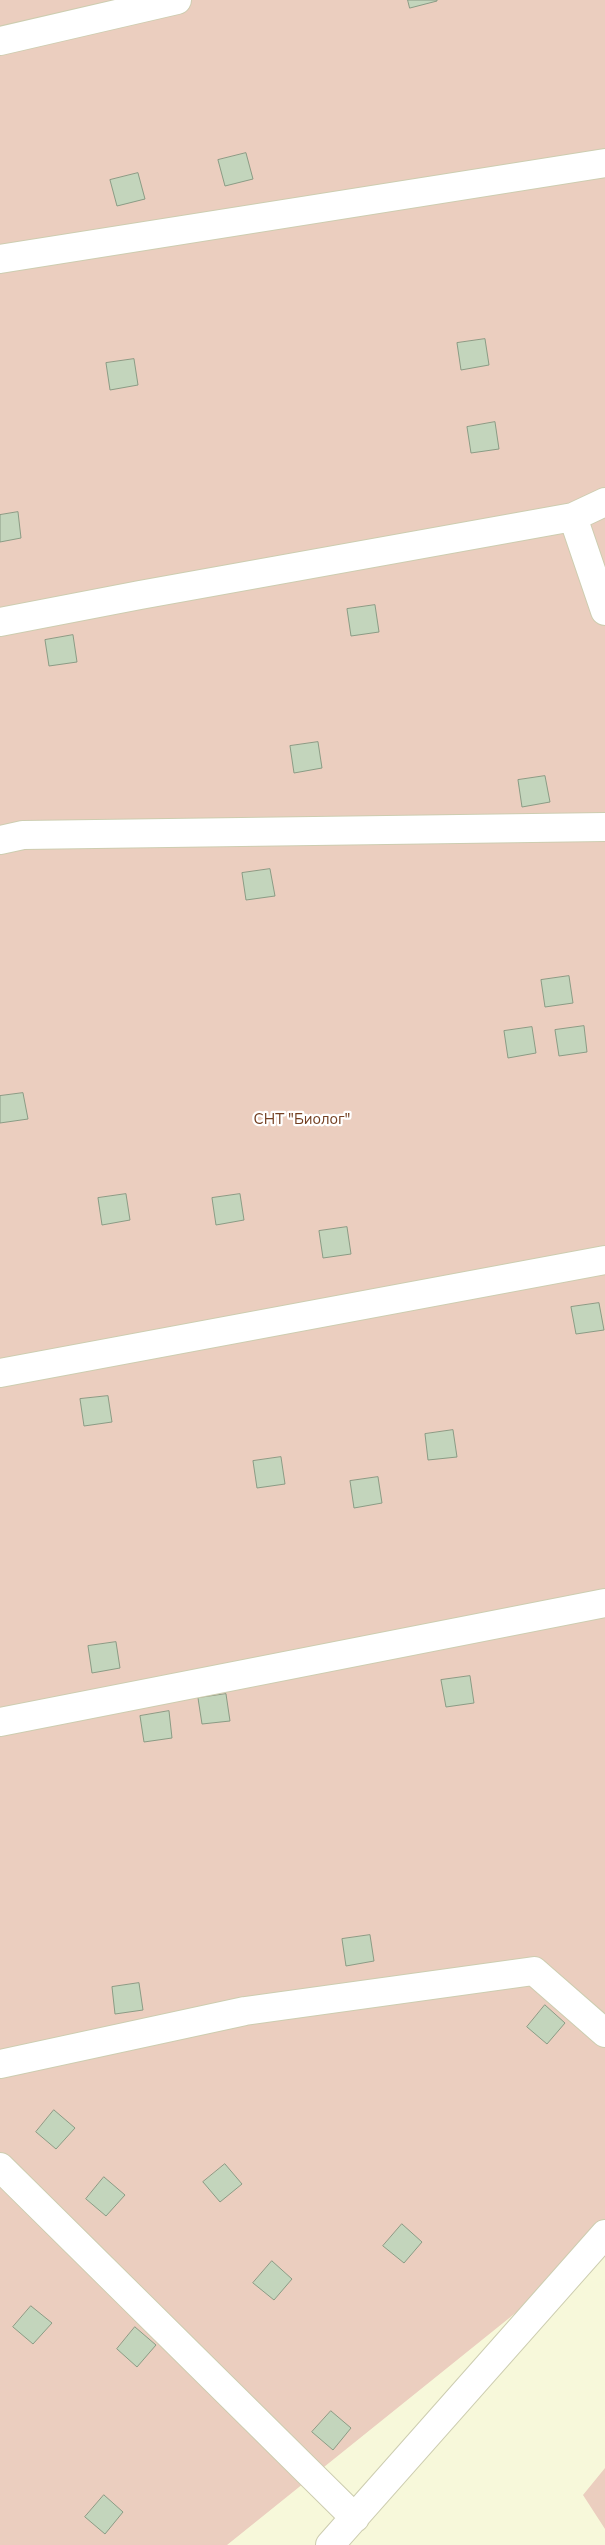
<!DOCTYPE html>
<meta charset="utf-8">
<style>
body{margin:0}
canvas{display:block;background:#f7f8da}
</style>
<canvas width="605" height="2545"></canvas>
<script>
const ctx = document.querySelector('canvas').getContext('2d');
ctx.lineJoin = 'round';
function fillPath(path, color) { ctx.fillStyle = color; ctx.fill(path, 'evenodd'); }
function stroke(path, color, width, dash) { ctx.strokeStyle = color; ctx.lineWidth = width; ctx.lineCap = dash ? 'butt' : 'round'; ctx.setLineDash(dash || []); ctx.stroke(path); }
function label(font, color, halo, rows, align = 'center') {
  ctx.font = font + ' "Nunito Sans",sans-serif'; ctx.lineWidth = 4.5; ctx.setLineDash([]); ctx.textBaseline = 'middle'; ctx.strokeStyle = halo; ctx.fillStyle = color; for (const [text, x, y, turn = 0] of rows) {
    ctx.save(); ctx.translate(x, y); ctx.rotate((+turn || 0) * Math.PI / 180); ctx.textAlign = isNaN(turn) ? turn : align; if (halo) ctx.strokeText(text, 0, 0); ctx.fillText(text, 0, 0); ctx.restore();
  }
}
fillPath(new Path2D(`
 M0,0h605v2241l-378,304h-227z
 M605,2468v61l-22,-34z`), '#ebcebf');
const building = new Path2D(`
 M408,0h29v1l-27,7z
 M246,153l7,26 -28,7 -7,-26z
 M138,173l7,26 -28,7 -7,-26z
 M485,339l4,26 -28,5 -4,-27z
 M134,359l4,26 -28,5 -4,-27z
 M495,422l4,27 -28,4 -4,-26z
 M18,512l3,26 -21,4v-27z
 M375,605l4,27 -28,4 -4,-27z
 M73,635l4,27 -28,4 -4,-26z
 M318,742l4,26 -28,5 -4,-27z
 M545,776l5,26 -28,5 -4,-27z
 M270,869l5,27 -29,4 -4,-27z
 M569,976l4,27 -28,4 -4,-27z
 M584,1026l3,26 -28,4 -4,-26z
 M532,1027l4,26 -28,5 -4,-27z
 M23,1093l5,26 -28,4v-27z
 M126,1194l4,26 -28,5 -4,-27z
 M240,1194l4,26 -28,5 -4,-27z
 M347,1227l4,27 -28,4 -4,-27z
 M599,1303l5,27 -28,4 -5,-27z
 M108,1396l4,26 -28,4 -4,-27z
 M453,1430l4,27 -29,3 -3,-26z
 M281,1457l4,27 -28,4 -4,-27z
 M378,1477l4,26 -28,5 -4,-27z
 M116,1642l4,26 -28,5 -4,-27z
 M470,1676l4,27 -28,4 -5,-27z
 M226,1694l4,27 -28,3 -4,-26z
 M169,1711l3,27 -28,4 -4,-26z
 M370,1935l4,26 -28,5 -4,-27z
 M139,1983l4,27 -28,4 -3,-27z
 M545,2005l20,18 -18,21 -20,-17z
 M54,2110l21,18 -19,21 -20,-17z
 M225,2164l17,20 -22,18 -17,-20z
 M104,2177l21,18 -19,21 -20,-17z
 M402,2224l20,18 -18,21 -21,-17z
 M272,2261l20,18 -18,21 -21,-17z
 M31,2306l21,17 -19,21 -20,-17z
 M135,2327l21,18 -19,22 -20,-18z
 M331,2411l20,17 -18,22 -21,-18z
 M104,2495l19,17 -18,22 -20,-17z`);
fillPath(building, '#c3d5bc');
stroke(building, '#8b9c85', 1);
const minor = new Path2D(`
 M0,41l177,-41
 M0,259l605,-96
 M573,517l32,94
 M0,622l140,-27 433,-78 32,-15
 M0,840l23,-5 582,-8
 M0,1373l605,-113
 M0,1722l605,-119
 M0,2064l245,-53 289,-40 71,62
 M0,2167l355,351
 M330,2545l275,-311`);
stroke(minor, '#cdcdb0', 30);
stroke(minor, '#fff', 28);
label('15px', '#733f21', '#fff', [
 ["СНТ \"Биолог\"",302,1120]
]);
</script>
